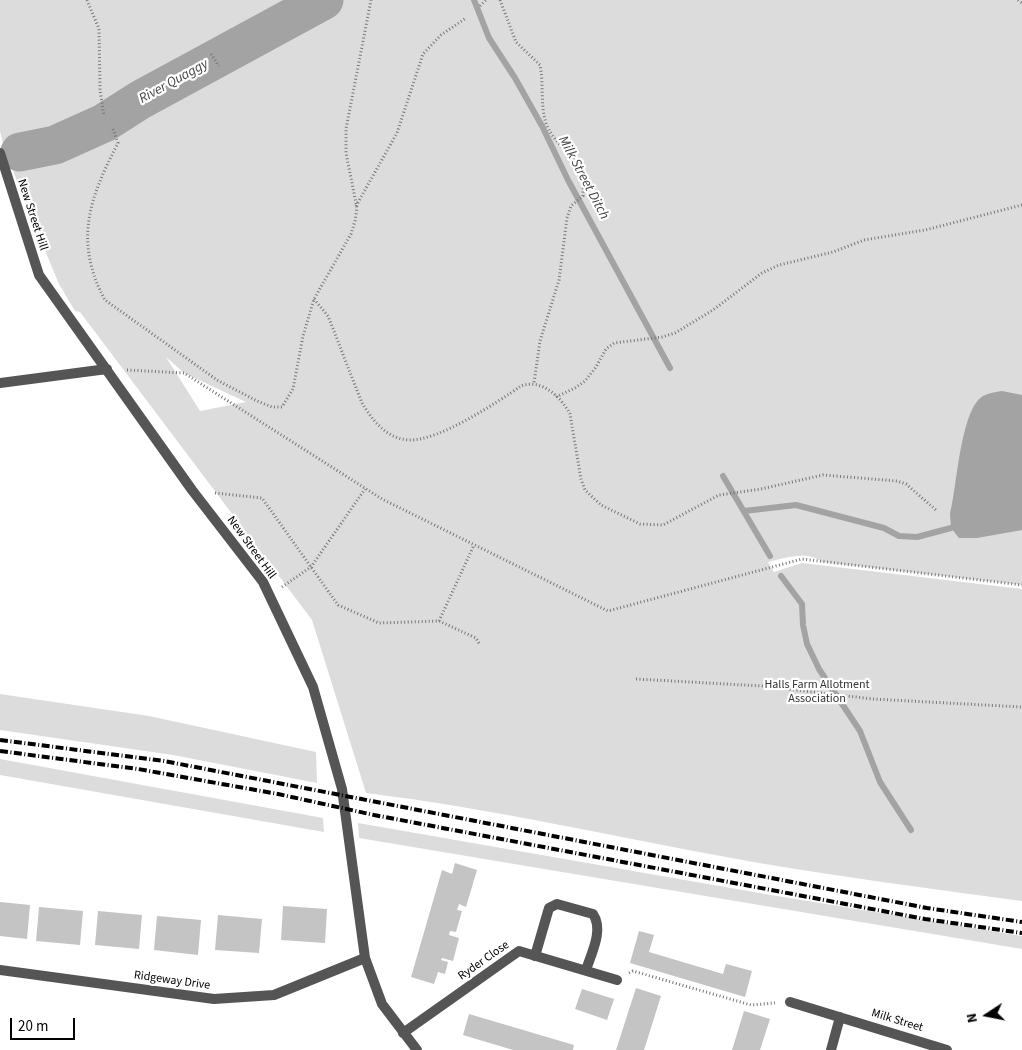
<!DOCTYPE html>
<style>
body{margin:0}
#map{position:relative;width:1022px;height:1050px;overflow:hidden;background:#fff;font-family:"Source Sans 3",sans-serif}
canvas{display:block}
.north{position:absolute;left:962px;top:990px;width:50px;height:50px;-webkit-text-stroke:4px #fff;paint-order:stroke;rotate:259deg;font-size:14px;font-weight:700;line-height:20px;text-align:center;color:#000}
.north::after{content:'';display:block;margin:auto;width:18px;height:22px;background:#000;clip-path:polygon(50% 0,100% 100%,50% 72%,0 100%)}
.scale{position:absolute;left:10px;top:1018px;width:65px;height:22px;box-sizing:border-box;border:2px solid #000;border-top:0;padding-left:6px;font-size:15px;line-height:18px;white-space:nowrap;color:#000;-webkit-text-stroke:4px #fff;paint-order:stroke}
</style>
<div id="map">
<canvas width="1022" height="1050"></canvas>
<div class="north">N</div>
<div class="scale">20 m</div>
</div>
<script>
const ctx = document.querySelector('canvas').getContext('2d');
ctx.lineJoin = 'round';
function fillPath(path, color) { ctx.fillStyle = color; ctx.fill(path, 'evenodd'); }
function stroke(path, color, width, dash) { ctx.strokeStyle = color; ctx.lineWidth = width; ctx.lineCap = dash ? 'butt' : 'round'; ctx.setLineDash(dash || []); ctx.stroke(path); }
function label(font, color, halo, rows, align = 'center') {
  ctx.font = font + ' "Source Sans 3",sans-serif'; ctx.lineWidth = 4.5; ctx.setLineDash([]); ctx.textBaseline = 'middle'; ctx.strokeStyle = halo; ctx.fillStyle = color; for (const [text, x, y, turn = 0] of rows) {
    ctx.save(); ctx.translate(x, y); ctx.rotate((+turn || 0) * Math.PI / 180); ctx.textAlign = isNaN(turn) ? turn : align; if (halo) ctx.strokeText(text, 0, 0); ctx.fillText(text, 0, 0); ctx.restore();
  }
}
fillPath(new Path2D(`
 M0,0h1022v585l-200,-23c-14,-12 -38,-4 -54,0l6,10 28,-9 220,26v312c-90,-12 -180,-24 -269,-39 -129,-23 -257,-53 -387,-69l-54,-173 -232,-308 -5,-1 -16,-27 -31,-74 -25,-66 -3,-13zM166,357l18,16 62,29 -46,9z
 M0,694l149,22 167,36 1,31 -144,-28 -173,-25z
 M0,759l323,59 1,14 -324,-57z
 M358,823l413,72 251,41v13l-663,-111z`), '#dcdcdc');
fillPath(new Path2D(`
 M1002,391l20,4v135l-45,8h-18l-8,-10 -1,-14c7,-25 10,-104 33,-118 6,-3 13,-4 19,-5z`), '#a3a3a3');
stroke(new Path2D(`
 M474,0l15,38 26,40 27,48 26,54 102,188
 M723,476l47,80
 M744,511l52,-6 88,23 15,8 18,1 34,-9
 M781,576l21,28 1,21 4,19 12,25 41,62 20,51 31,48`), '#a3a3a3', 6);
stroke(new Path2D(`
 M20,152l35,-7 49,-22 36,-23 184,-100`), '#a3a3a3', 39);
fillPath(new Path2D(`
 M455,863l22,7 -11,37 -7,-3 -2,6 5,1 -6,21 -6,-1 -1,4 10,3 -6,23 -11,-3 -1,2 7,2 -3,12 -7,-2 -4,12 -23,-7 31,-107 10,4z
 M0,902l30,3 -3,34 -27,-3z
 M283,906l44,3 -2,34 -44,-3z
 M39,907l44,4 -3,34 -44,-4z
 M98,911l44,4 -3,34 -44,-4z
 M218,915l44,4 -3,34 -44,-3z
 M157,916l44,4 -3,35 -44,-5z
 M639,931l15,4 -5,17 74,22 3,-10 26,7 -7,26 -115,-34z
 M636,988l25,8 -17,54h-28z
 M582,989l32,10 -7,21 -32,-11z
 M744,1011l26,8 -10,31h-28z
 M469,1014l105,31 -1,5h-60l-50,-15z`), '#c4c4c4');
stroke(new Path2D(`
 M87,0l12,29 1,61 4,26
 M500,0l16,42 24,23c4,19 0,40 6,58 11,30 40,31 37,73l-12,10 -4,12 -8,62 -19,61 -6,42
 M1018,0l4,3
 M480,6l6,-6
 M211,54l8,12
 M113,129l5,14c-28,54 -45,98 -13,157l112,80 40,21 15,6h10l11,-18 10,-53 11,-37 37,-65 4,-13 2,-13 -11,-55v-24l25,-129
 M356,206l41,-73 26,-79 18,-19 25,-17
 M314,299l14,17 34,87c10,17 25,36 47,37 30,1 87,-37 112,-54 20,-8 40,11 49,28l11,65 4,11 16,15 39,19 23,1 56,-30 42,-6 62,-14 74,6 9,3 30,26
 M127,370l57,3 198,126 226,112 194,-52 220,26
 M556,397l19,-9 10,-7 11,-14 10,-18 8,-6 48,-6 13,-4 38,-23 49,-37 17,-8 54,-13 31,-12 61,-10 97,-25
 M215,493l47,5 76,107 41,18 60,-2 37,17 4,7
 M282,587l29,-20 54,-78
 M439,621l35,-76
 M636,679l126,7 111,13 149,8
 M629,973l4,-2 118,34 24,-2`), '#777', 3, [1, 2.5]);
stroke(new Path2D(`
 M535,956l14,-48 8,-4 36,10c11,16 -2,40 -7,56`), '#555', 10);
stroke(new Path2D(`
 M0,153l39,122 153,215 71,92 50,105 29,102 23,169 17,46 35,46
 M0,383l107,-14
 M0,970l214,29 60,-4 91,-37
 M790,1002l157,48
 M403,1033l116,-82 98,29
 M831,1050l9,-33`), '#555', 10);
stroke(new Path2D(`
 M0,740l164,21 763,147 95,14
 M0,751l138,18 140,25 96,21 551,104 97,14`), '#000', 4, [8, 2.5, 1, 2.5]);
label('12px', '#000', '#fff', [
 ["New Street Hill",32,215,72],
 ["New Street Hill",251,548,54],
 ["Ryder Close",484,961,-35],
 ["Ridgeway Drive",172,981,8],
 ["Milk Street",897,1021,17]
]);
label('12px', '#333', '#fff', [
 ["Halls Farm Allotment",817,685],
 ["Association",817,699]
]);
label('italic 14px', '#444', '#fff', [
 ["River Quaggy",174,82,-29],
 ["Milk Street Ditch",583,178,62]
]);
</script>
